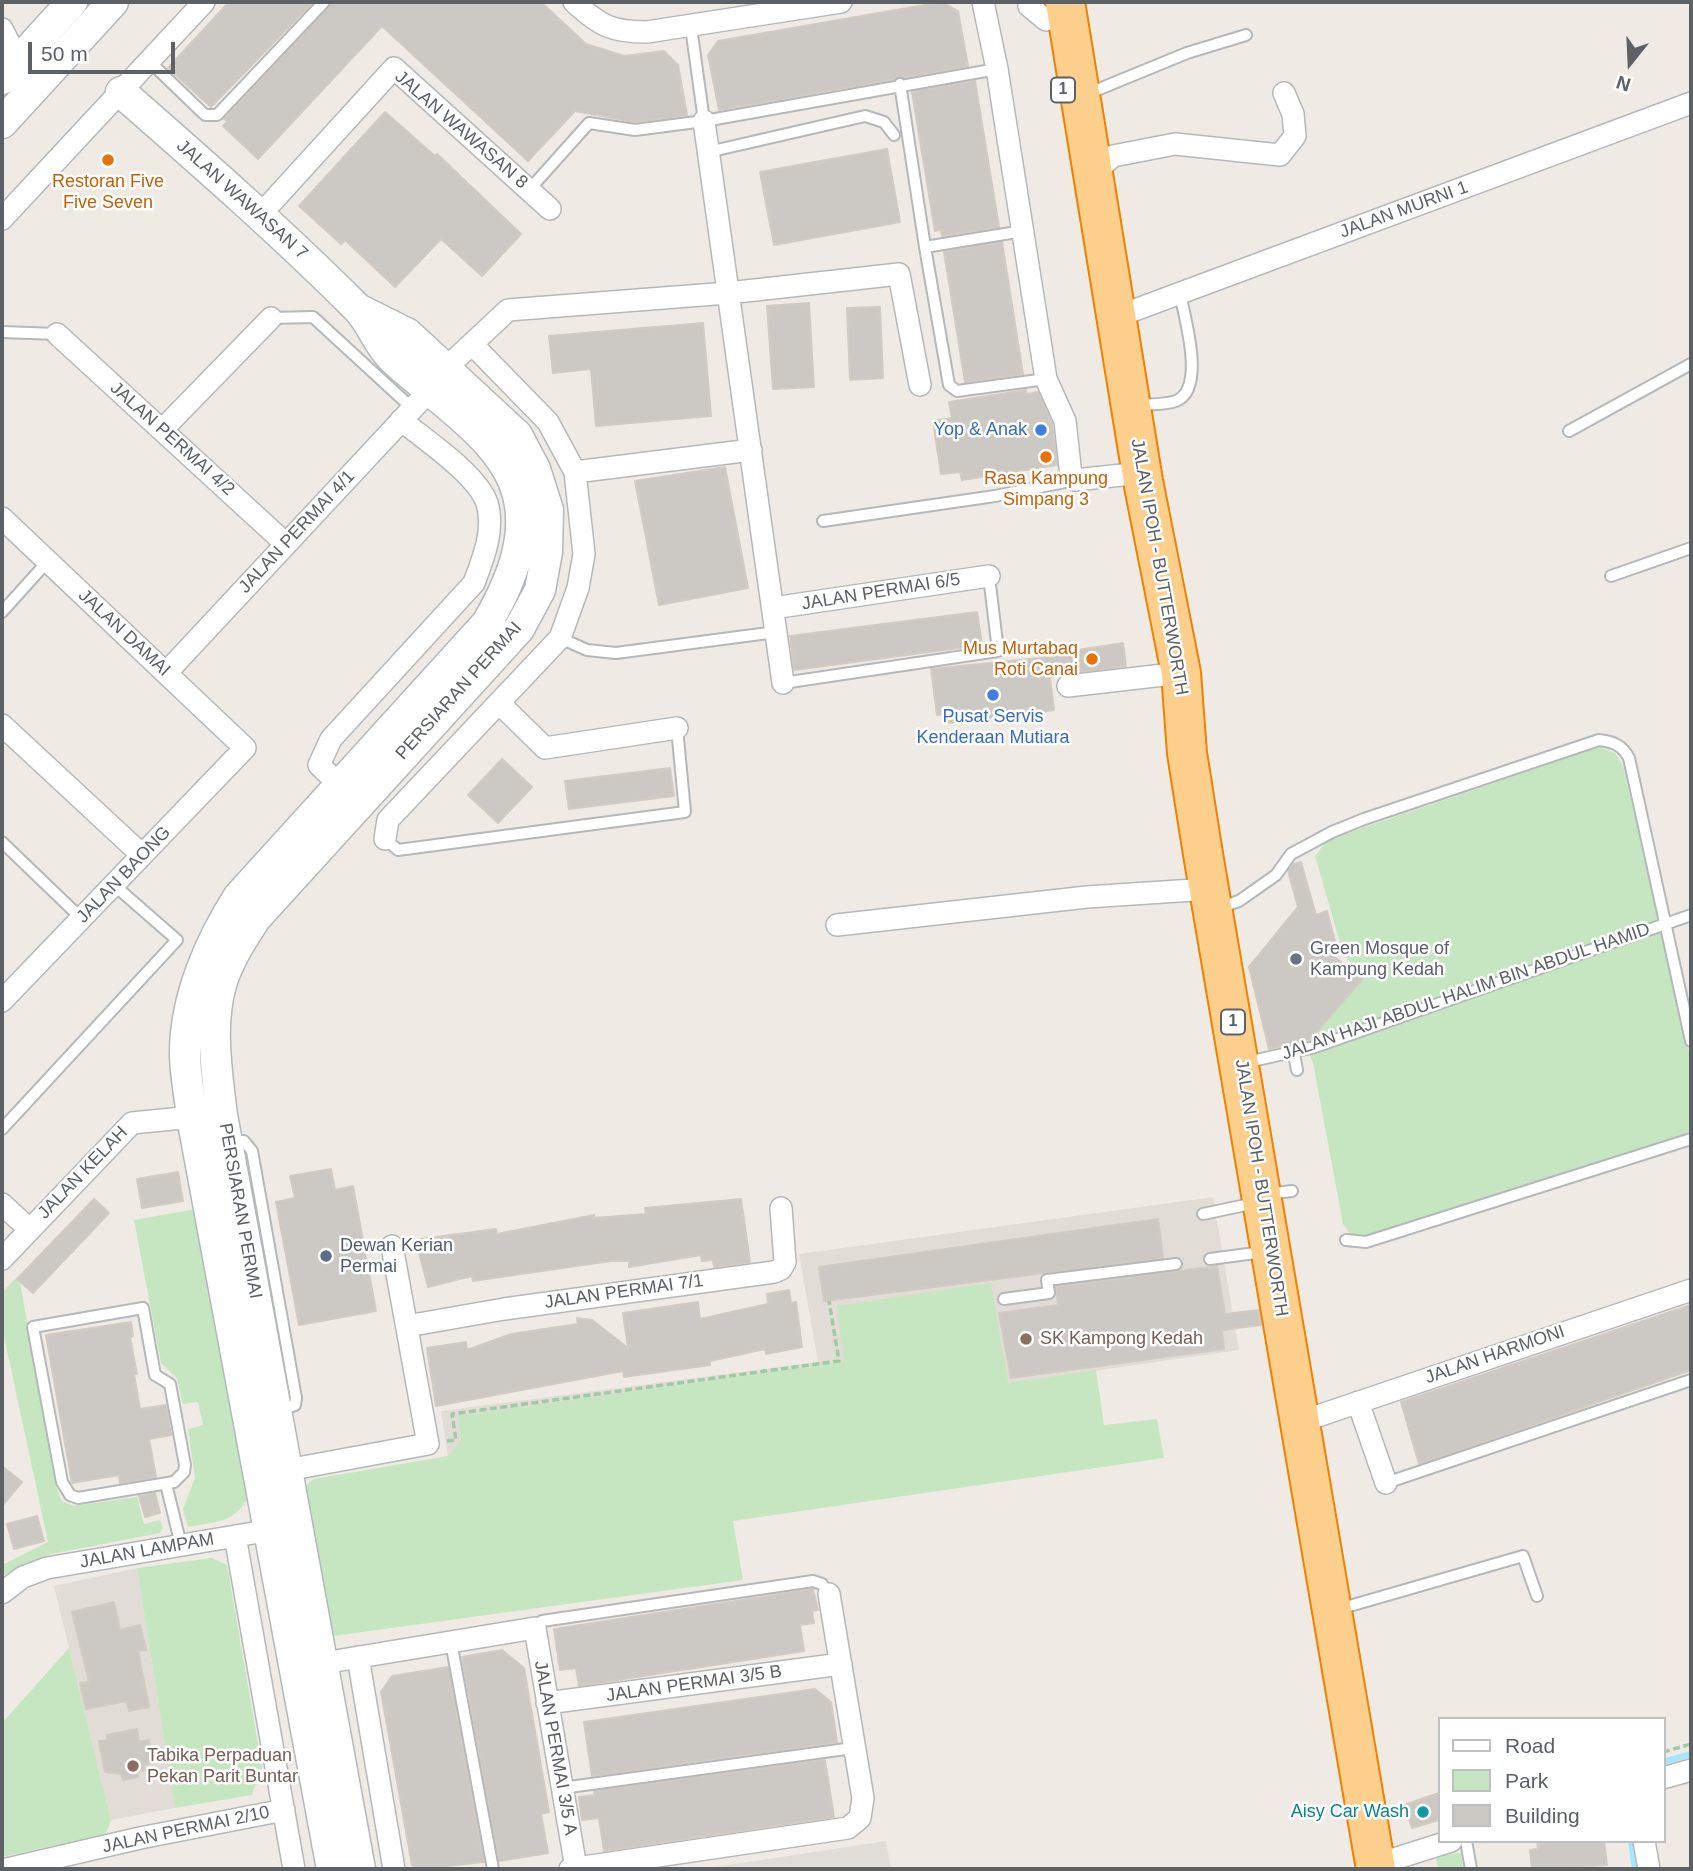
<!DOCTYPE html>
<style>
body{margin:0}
#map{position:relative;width:1693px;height:1871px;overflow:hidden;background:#efebe4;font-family:Helvetica,sans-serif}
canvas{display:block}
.frame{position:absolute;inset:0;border:4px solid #5c6165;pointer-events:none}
.legend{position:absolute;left:1438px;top:1717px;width:228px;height:126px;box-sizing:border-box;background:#fff;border:2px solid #bec0c1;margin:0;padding:9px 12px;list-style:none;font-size:21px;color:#5c6165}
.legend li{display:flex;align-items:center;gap:14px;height:35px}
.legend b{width:35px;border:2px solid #bec0c1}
.north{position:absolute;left:1595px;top:28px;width:70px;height:70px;-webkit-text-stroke:5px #fff;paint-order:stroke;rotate:198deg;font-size:19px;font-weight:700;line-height:28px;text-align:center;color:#5c6165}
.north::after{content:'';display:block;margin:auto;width:24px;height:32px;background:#5c6165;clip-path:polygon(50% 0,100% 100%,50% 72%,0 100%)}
.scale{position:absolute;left:28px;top:42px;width:147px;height:32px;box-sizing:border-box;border:4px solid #5c6165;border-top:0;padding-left:9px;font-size:21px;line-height:24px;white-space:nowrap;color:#5c6165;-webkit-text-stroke:5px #fff;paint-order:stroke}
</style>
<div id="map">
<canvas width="1693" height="1871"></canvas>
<div class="frame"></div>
<ul class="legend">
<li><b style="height:9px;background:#fff"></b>Road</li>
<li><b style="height:19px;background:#c6e6c1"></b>Park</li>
<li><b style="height:19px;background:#ccc8c3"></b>Building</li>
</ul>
<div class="north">N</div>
<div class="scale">50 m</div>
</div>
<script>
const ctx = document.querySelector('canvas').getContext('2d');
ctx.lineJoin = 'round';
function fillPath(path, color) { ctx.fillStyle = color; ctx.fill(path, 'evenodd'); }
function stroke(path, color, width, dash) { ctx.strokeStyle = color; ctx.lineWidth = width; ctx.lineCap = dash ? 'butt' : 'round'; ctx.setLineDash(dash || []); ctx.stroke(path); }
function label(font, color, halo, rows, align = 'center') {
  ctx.font = font + ' Helvetica,sans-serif'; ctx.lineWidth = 5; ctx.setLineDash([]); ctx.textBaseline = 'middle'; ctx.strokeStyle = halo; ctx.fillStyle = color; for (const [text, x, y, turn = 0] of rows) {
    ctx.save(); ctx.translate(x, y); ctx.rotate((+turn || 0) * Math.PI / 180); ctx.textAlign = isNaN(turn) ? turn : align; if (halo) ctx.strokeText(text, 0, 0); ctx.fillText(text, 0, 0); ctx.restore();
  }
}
fillPath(new Path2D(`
 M886,1841l5,28h-189z`), '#e0ddd8');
fillPath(new Path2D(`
 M1213,1197l26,153 -790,114 -8,-53 377,-49 -19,-108z
 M137,1568l38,240 -64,12 -57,-234z`), '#e1dcd5');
fillPath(new Path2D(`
 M1600,747l16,7 7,12 68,294v73l-325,105 -16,-4 -7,-10 -30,-161 -8,-17 57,-67 -19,-26 -28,-97 12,-16z
 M196,1209l53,286c-13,28 -33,27 -61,32l-5,-18 12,-31 -7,-49 15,-4 -5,-23 -15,2 -6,-26 -16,-15 -27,-143z
 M16,1278l4,4 37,208 5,11 11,5 64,-9 7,27 16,-4 3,8 -3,5 -109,21 -49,22v-11l46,-23 -46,-215v-34z
 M991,1283l17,100 88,-13 8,55 53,-6 7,39 -431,63 10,59 -410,56 -28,-150 9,-7 134,-23 13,-15 -3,-25 386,-54 -7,-56z
 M212,1558l15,7 35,202 -10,28 -77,13 -38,-240z
 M69,1648l42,172 -5,14 -104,23v-134z
 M1461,1853l2,16h-25l-2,-13z`), '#c6e6c1');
stroke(new Path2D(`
 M1663,1762l28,-8
 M1631,1841l4,28`), '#a4e5ff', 6);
const building = new Path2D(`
 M229,2h84l-102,105 -43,-39z
 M332,2h209l45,42 38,12 40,-5 14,14 9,50 -53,7 -59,-11 -47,50 -146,-135 -124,133 -35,-33 4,-5 -3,-2z
 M942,2l16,9 10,55 -249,44 -11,-55 10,-14z
 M975,81l24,146 -57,9 -1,-6 -6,1 -23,-139z
 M385,112l50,44 2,-2 84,80 -39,42 -41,-37 -46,48 -50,-47 -4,4 -42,-38z
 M887,149l13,73 -126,23 -14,-73z
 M1002,242l21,132 -58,8 -21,-130z
 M809,303l5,84 -41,2 -6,-83z
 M880,307l3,71 -33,2 -3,-72z
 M703,323l8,93 -115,10 -5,-57 -38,4 -4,-37z
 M1026,390v4l12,-2 14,32 5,41 -95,15 -2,-8 -19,2 -8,-53 19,-3 -3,-16z
 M725,467l23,121 -89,17 -24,-124z
 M977,612l5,33 -188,25 -4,-34z
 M1123,643l3,23 -76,11 4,33 -105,13 -1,-9 -11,1 -6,-46 127,-13v-3z
 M502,759l30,28 -34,36 -30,-28z
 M670,768l4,28 -105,13 -4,-28z
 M1301,862l15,53 11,-4 8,30 -15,4 42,34 -52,61 -41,9 -20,-82 49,-60 -10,-36 6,-7z
 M331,1169l4,21 18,-4 23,125 -77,14 -23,-123 19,-4 -5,-22z
 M178,1172l5,29 -41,7 -5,-29z
 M94,1199l15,14 -76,80 -16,-14z
 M741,1199l9,63 -36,5 -1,-7 -11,1 -1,-6 -72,12v-6h-18l-138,20 -1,-5 -44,11 -9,-34 2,-14 75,-10 1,5 97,-19v3l52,-4 -1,-6z
 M1158,1219l5,39 -339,43 -5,-34z
 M1217,1266l8,48 34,-4 2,15 -39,5 2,19 -213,29 -12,-65 59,-8 -2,-18z
 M789,1290l2,13 5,-1 6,45 -36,7 -1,-5 -55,12v4l-86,12 -1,-6 -187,35 -9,-58 39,-6 1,8 44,-16 67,-10 -1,-6 15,2 36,28 -5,-35 75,-11 2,17 68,-15 -1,-10z
 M1691,1305v65l-272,94 -18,-62z
 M131,1322l2,14 -3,1 7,37h-3l6,35 26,-4 5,30 -22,4 7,38 -36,6 -1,-8 -47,8 -26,-148z
 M2,1466l20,16 -20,24z
 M155,1493l5,20 -15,4 -6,-21z
 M37,1516l7,25 -30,8 -7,-25z
 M813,1589l5,21 -6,1 2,12 -14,2 4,26 -225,35 -3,-18 -16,2 -6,-41z
 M114,1602l6,28 20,-5 6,25 -8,1 11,56 -20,4 -3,-10 -40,8 -6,-26 9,-1 -17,-70z
 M502,1650l22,18 25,144 -8,2 7,39 -49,8 -37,-204z
 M448,1667l36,195 -65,7 -7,-4 -31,-173 11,-16z
 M815,1689l16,13 6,40 -245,34 -8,-54z
 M137,1729l2,13 10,-2 4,23 -9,2 1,5 -8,2 1,5 -15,3 -2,-6 -16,-2 -6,-31 8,-1v-5z
 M825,1760l9,57 -230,34 -5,-33 -17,2 -3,-23 16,-2 -1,-4z
 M1439,1793v27l-27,8 -8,-23z
 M1537,1841h67l3,24 -75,4 -2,-19 8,-1z`);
fillPath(building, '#ccc8c3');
stroke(building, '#d3cbc2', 2);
const lane = new Path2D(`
 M691,27l13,94
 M149,61l56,54h12l107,-113
 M900,84l25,163 98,-16
 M1087,94l100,-41 59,-18
 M708,152l157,-36 19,6 10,13
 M529,190l60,-67 46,7 69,-9 293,-52
 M925,247l24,138 8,6 89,-12
 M271,318l42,-1 99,91
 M2,332l55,2
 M1137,405c12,-1 28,0 39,-4 30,-12 9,-82 4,-107
 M1569,431l122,-67
 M823,521l172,-25 80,-16
 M1611,576l80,-28
 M2,612l46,-51
 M560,638l27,12 29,3 160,-21
 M783,683l215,-32 -9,-75
 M385,839l13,11 287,-38 -8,-84
 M2,842l80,77
 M1218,908l21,-7 37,-26 15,-21 41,-22 32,-13 235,-79c15,2 23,5 30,18l62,283
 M1294,1054l3,16
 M1243,1063l72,-16 376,-132
 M2,1129l175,-189 -63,-55
 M230,1141h14l8,10 44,247 -1,7 -15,5
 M1266,1194l26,-3
 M1203,1214l52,-11
 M1346,1240l20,2 325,-103
 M1210,1259l53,-7
 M1004,1299l45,-6 -2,-13 129,-16
 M143,1308l12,67 15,9 15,81 -1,7 -10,10 -96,16 -8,-3 -8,-13 -29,-155z
 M1386,1483l305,-103
 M166,1484l15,61
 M1339,1609l184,-53 14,40
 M535,1628l7,-7 271,-40 9,3 7,10
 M451,1642l42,227
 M562,1788l291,-40
 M1466,1841l5,28`);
const street = new Path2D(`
 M574,2c26,24 38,30 73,30l194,-30
 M983,2l14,67 49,310 19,42 6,55 4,4 66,-7
 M1029,2v4l17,14
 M2,29l16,31
 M704,121l79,562
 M1092,175l21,-19 62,-12 105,11 15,-19 -2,-22 -9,-21
 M261,214l133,-146 156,141
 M2,219l202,-217
 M1116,317l575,-214
 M57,334l229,210
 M445,369l63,-59 220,-17 171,-19 21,111
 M162,430l109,-112
 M575,472l176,-22
 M2,518l243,230 -243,253
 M773,608l216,-32
 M166,673l263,-282
 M1068,686l113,-13
 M500,704l45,44 132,-20
 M2,725l140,130
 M349,794l-30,-29 12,-26 143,-156c9,-24 21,-53 13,-80 -10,-29 -62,-63 -86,-83
 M385,839l3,-19 172,-182 18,-50 6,-34 -9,-82 -27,-50 -76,-78
 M837,925l250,-28 122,-8
 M2,1204l27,25
 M2,1259l130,-136 71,-7
 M407,1326l97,-17 270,-37 7,-3 4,-7 -4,-54
 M1358,1402l28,81
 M1300,1422l391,-132
 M287,1470l141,-26 -36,-198
 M235,1536l59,333
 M2,1593l21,-16 24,-9 236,-40
 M358,1657l36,212
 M311,1665l224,-37 41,240
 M547,1703l294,-39
 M1663,1778l28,-8
 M1644,1841l5,28
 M1375,1865l76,-24
 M7,1869l133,-31 144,-28
 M570,1869l278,-41 12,-10 3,-20 -34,-204`);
const secondary = new Path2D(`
 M2,79l70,-77
 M121,92c80,70 160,140 235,215 15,14 21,37 37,52 38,36 101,74 121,124 19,48 -3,99 -27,140l-248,273c-29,45 -54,102 -54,157 0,21 5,43 7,64l140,752
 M2,123l111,-121
 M360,1869l-138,-754c-6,-47 -15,-105 6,-149 7,-17 18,-32 27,-47l264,-290 21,-39 7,-38 1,-42 -13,-41 -18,-34 -109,-101 -48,-24`);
const highway = new Path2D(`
 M1065,2l78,479 38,192 6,80 16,101 173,1015`);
stroke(lane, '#b5b8bb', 14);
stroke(street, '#b5b8bb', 24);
stroke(secondary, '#b3b8bc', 33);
stroke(highway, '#f18101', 42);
stroke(new Path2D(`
 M447,1441l9,-1 -4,-26 387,-53 -10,-60
 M1663,1752l28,-8`), '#9dcca2', 3.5, [7, 3.5]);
stroke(lane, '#fff', 10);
stroke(street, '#fff', 21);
stroke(secondary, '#fff', 30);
stroke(highway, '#fccf8d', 38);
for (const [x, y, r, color] of [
 [108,160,7,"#e8710a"],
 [1041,430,7,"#3f7fe0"],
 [1046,457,7,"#e8710a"],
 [1092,659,7,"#e8710a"],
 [993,695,7,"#3f7fe0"],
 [1296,959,7,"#6b7280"],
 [326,1256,7,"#5c6f8a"],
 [1026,1339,7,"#8d6e63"],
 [133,1766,7,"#8d6e63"],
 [1423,1812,7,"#0f9aa8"]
]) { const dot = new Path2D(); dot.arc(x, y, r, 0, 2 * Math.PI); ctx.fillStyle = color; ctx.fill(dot); stroke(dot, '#fff', 2.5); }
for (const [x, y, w] of [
 [1063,90,24],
 [1233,1022,24]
]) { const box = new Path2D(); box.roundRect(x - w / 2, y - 12.5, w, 25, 5); ctx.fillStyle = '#fff'; ctx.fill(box); stroke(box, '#5c6165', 2); }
label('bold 16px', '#5c6165', null, [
 ["1",1063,90],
 ["1",1233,1022]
]);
label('18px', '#5c6165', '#fff', [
 ["JALAN WAWASAN 8",461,130,41],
 ["JALAN WAWASAN 7",242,200,42],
 ["JALAN MURNI 1",1404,210,-20],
 ["JALAN PERMAI 4/2",172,439,42],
 ["JALAN PERMAI 4/1",297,532,-47],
 ["JALAN IPOH - BUTTERWORTH",1159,567,80],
 ["JALAN PERMAI 6/5",881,592,-9],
 ["JALAN DAMAI",124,633,43],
 ["PERSIARAN PERMAI",459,691,-48],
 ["JALAN BAONG",124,875,-46],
 ["JALAN HAJI ABDUL HALIM BIN ABDUL HAMID",1466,992,-19],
 ["JALAN KELAH",83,1173,-46],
 ["JALAN IPOH - BUTTERWORTH",1261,1188,81],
 ["PERSIARAN PERMAI",240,1211,80],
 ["JALAN PERMAI 7/1",624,1292,-8],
 ["JALAN HARMONI",1495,1355,-19],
 ["JALAN LAMPAM",147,1551,-10],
 ["JALAN PERMAI 3/5 B",694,1684,-8],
 ["JALAN PERMAI 3/5 A",555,1748,80],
 ["JALAN PERMAI 2/10",186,1830,-12]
]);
label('18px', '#c56008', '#fff', [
 ["Restoran Five",108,182],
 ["Five Seven",108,203],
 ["Rasa Kampung",1046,479],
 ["Simpang 3",1046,500],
 ["Mus Murtabaq",1078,649,"right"],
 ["Roti Canai",1078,670,"right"]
]);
label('18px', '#366cbe', '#fff', [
 ["Yop & Anak",1027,430],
 ["Pusat Servis",993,717,"center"],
 ["Kenderaan Mutiara",993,738,"center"]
], 'right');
label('18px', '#5b616d', '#fff', [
 ["Green Mosque of",1310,949],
 ["Kampung Kedah",1310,970]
], 'left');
label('18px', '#4e5e75', '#fff', [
 ["Dewan Kerian",340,1246],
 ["Permai",340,1267]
], 'left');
label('18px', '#785e54', '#fff', [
 ["SK Kampong Kedah",1040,1339],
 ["Tabika Perpaduan",147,1756],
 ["Pekan Parit Buntar",147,1777]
], 'left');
label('18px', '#0d838f', '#fff', [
 ["Aisy Car Wash",1409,1812]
], 'right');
</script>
